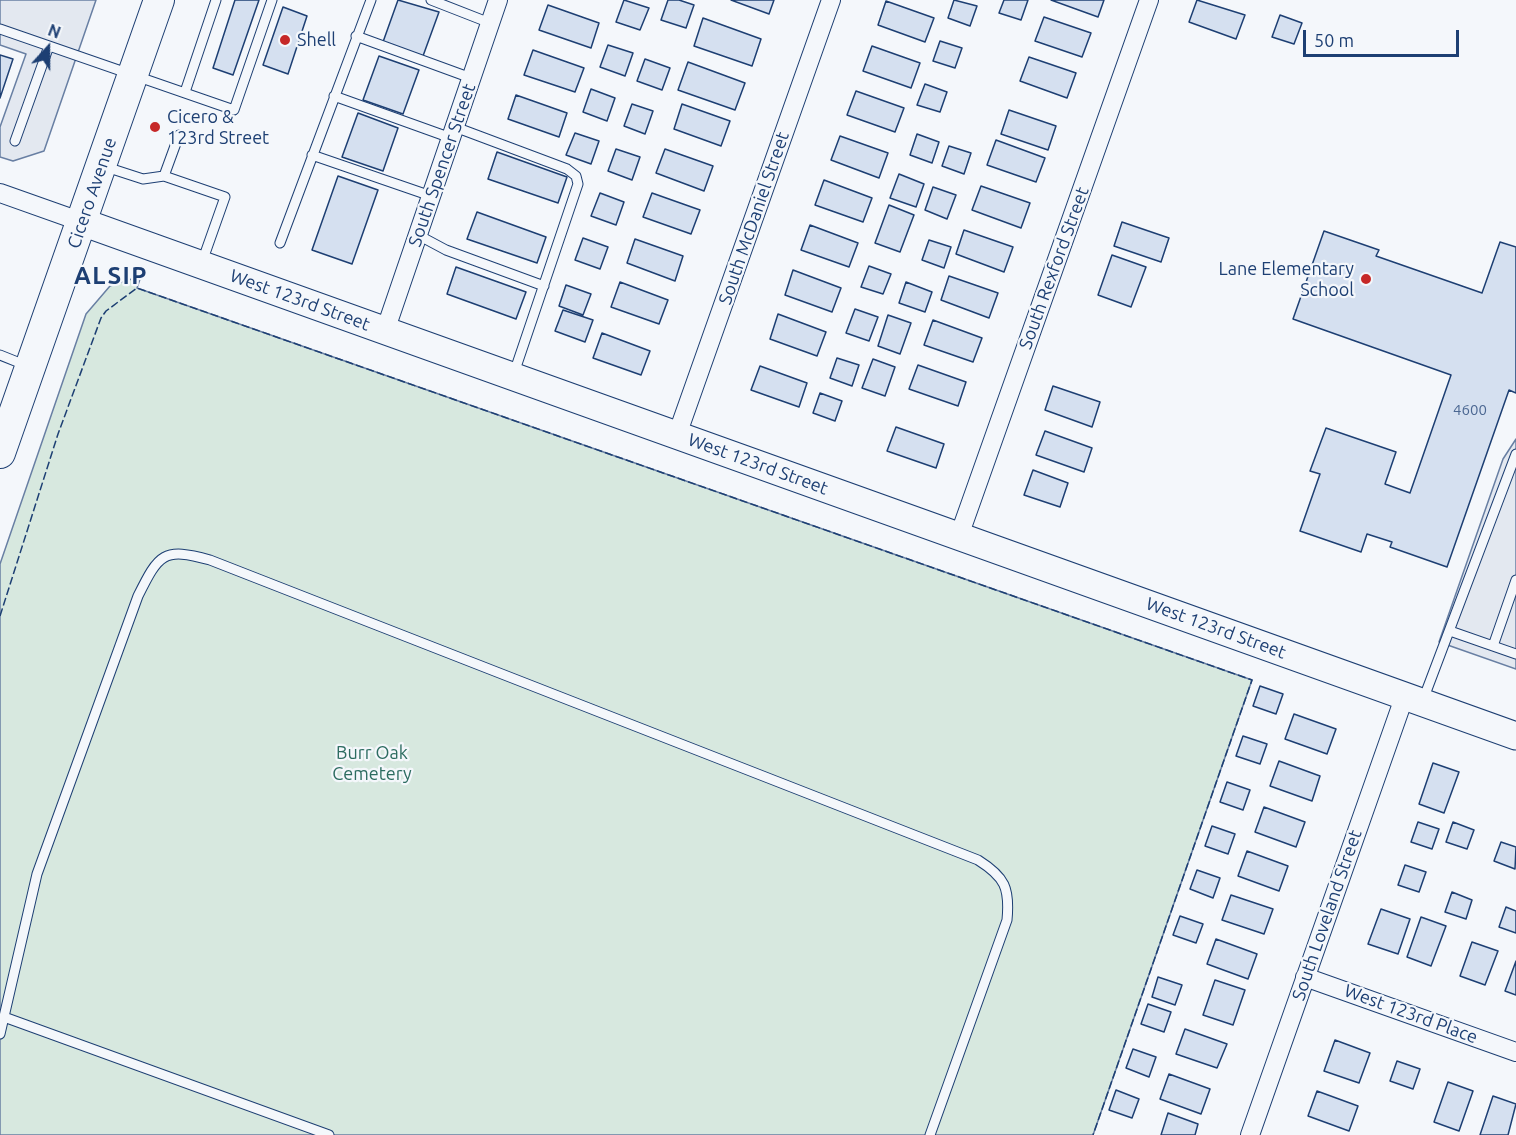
<!DOCTYPE html>
<style>
body{margin:0}
#map{position:relative;width:1516px;height:1135px;overflow:hidden;background:#f4f7fb;font-family:Ubuntu,sans-serif}
canvas{display:block}
.north{position:absolute;left:18px;top:18px;width:60px;height:60px;-webkit-text-stroke:4px #f4f7fb;paint-order:stroke;rotate:21deg;font-size:16px;font-weight:700;line-height:24px;text-align:center;color:#1d3f73}
.north::after{content:'';display:block;margin:auto;width:21px;height:27px;background:#1d3f73;clip-path:polygon(50% 0,100% 100%,50% 72%,0 100%)}
.scale{position:absolute;left:1303px;top:30px;width:156px;height:27px;box-sizing:border-box;border:3px solid #1d3f73;border-top:0;padding-left:8px;font-size:18px;line-height:21px;white-space:nowrap;color:#1d3f73;-webkit-text-stroke:4px #f4f7fb;paint-order:stroke}
</style>
<div id="map">
<canvas width="1516" height="1135"></canvas>
<div class="north">N</div>
<div class="scale">50 m</div>
</div>
<script>
const ctx = document.querySelector('canvas').getContext('2d');
ctx.lineJoin = 'round';
function fillPath(path, color) { ctx.fillStyle = color; ctx.fill(path, 'evenodd'); }
function stroke(path, color, width, dash) { ctx.strokeStyle = color; ctx.lineWidth = width; ctx.lineCap = dash ? 'butt' : 'round'; ctx.setLineDash(dash || []); ctx.stroke(path); }
function label(font, color, halo, rows, align = 'center') {
  ctx.font = font + ' Ubuntu,sans-serif'; ctx.lineWidth = 4.5; ctx.setLineDash([]); ctx.textBaseline = 'middle'; ctx.strokeStyle = halo; ctx.fillStyle = color; for (const [text, x, y, turn = 0] of rows) {
    ctx.save(); ctx.translate(x, y); ctx.rotate((+turn || 0) * Math.PI / 180); ctx.textAlign = isNaN(turn) ? turn : align; if (halo) ctx.strokeText(text, 0, 0); ctx.fillText(text, 0, 0); ctx.restore();
  }
}
const green = new Path2D(`
 M141,276l-4,12 1115,392 -159,455h-1093v-571l86,-250 24,-28z`);
fillPath(green, '#d7e8df');
stroke(green, '#687fa3', 1.5);
const parking = new Path2D(`
 M0,0h96l-52,151 -31,10 -13,-4v-30l26,-73 -26,-9z
 M1516,439v230l-77,-27 64,-183z`);
fillPath(parking, '#e3e8f0');
stroke(parking, '#687fa3', 1.5);
const building = new Path2D(`
 M235,0h24l-26,75 -20,-7z
 M398,0l41,12 -16,44 -40,-14z
 M624,0l25,8 -9,22 -24,-8z
 M668,0h11l15,5 -8,23 -25,-8z
 M731,0h43l-5,14z
 M954,0l23,6 -7,20 -22,-8z
 M1004,0h24l-7,20 -22,-7z
 M1051,0h53l-6,17z
 M1197,0l48,15 -9,24 -47,-17z
 M886,1l48,17 -9,24 -47,-17z
 M548,5l51,18 -8,25 -52,-18z
 M283,7l24,9 -19,58 -25,-9z
 M1280,15l22,8 -8,21 -22,-7z
 M1044,17l47,16 -9,24 -47,-16z
 M703,18l58,21 -9,27 -58,-20z
 M940,41l22,7 -7,20 -22,-7z
 M608,45l25,8 -8,23 -25,-9z
 M872,46l48,17 -9,25 -48,-17z
 M533,50l51,18 -9,24 -51,-17z
 M0,55l13,4 -13,39z
 M379,56l40,14 -16,44 -40,-14z
 M1029,57l47,16 -9,25 -47,-17z
 M645,59l25,9 -8,22 -25,-9z
 M688,62l57,21 -10,27 -57,-20z
 M925,84l22,8 -7,20 -23,-7z
 M591,89l24,9 -8,23 -24,-9z
 M856,91l48,17 -9,24 -48,-17z
 M516,95l51,18 -8,24 -51,-18z
 M632,104l21,7 -8,23 -21,-8z
 M682,104l48,17 -9,25 -47,-17z
 M1009,110l47,16 -8,24 -47,-16z
 M358,113l40,15 -15,43 -41,-14z
 M575,133l24,8 -8,23 -25,-9z
 M917,134l22,8 -7,21 -22,-8z
 M840,136l48,17 -9,25 -48,-18z
 M996,140l49,18 -9,24 -49,-17z
 M949,146l22,7 -7,21 -22,-8z
 M616,149l24,8 -8,23 -24,-9z
 M665,149l48,17 -9,25 -48,-18z
 M497,152l70,25 -9,26 -70,-24z
 M899,174l25,10 -8,23 -26,-9z
 M338,176l40,14 -26,74 -40,-14z
 M824,180l48,18 -9,24 -48,-17z
 M981,186l49,17 -9,25 -49,-18z
 M933,187l23,8 -9,24 -22,-9z
 M600,193l24,9 -8,23 -25,-9z
 M652,193l48,17 -9,24 -48,-17z
 M889,205l25,10 -14,37 -25,-9z
 M477,212l69,25 -9,26 -70,-24z
 M1122,222l47,16 -8,24 -47,-16z
 M810,225l48,18 -9,24 -48,-17z
 M964,230l49,17 -9,25 -48,-18z
 M1324,231l55,19 -3,6 106,37 18,-51 16,5v146l-7,-3 -62,177 -57,-20 2,-5 -25,-8 -6,18 -61,-21 20,-57 -10,-3 16,-43 70,24 -11,32 25,9 41,-118 -158,-56z
 M583,238l25,9 -8,22 -25,-9z
 M635,239l48,17 -8,25 -48,-18z
 M929,240l22,7 -7,21 -22,-8z
 M1112,255l34,12 -15,40 -33,-12z
 M869,266l22,8 -8,20 -22,-7z
 M456,267l70,25 -10,27 -69,-25z
 M793,270l48,18 -9,24 -47,-17z
 M949,276l49,17 -9,25 -48,-18z
 M620,282l48,18 -9,24 -48,-17z
 M906,282l26,10 -7,20 -26,-9z
 M566,285l25,9 -8,21 -24,-9z
 M855,309l23,8 -9,24 -23,-8z
 M563,310l30,10 -8,22 -30,-11z
 M778,314l48,18 -9,24 -47,-17z
 M888,315l23,8 -11,31 -22,-8z
 M933,320l49,18 -9,24 -49,-17z
 M602,333l48,18 -9,24 -48,-17z
 M837,358l22,7 -7,21 -22,-8z
 M873,359l22,8 -10,29 -23,-8z
 M918,365l48,17 -8,24 -49,-17z
 M760,366l47,17 -8,24 -48,-17z
 M1053,386l47,16 -8,25 -47,-17z
 M820,393l22,8 -7,20 -22,-8z
 M896,427l48,17 -8,24 -49,-17z
 M1045,431l47,17 -8,24 -48,-17z
 M1033,470l35,13 -8,24 -36,-12z
 M1260,686l23,8 -7,20 -23,-8z
 M1294,714l42,15 -9,25 -42,-15z
 M1243,736l24,8 -7,20 -24,-8z
 M1279,761l41,15 -8,25 -42,-15z
 M1433,763l26,9 -15,41 -25,-9z
 M1227,782l23,8 -7,20 -23,-8z
 M1264,807l41,15 -9,25 -41,-15z
 M1418,822l21,7 -7,20 -21,-7z
 M1453,822l21,8 -7,19 -21,-7z
 M1212,826l23,8 -7,20 -23,-8z
 M1501,842l15,5 -1,22 -21,-8z
 M1247,851l41,15 -9,25 -41,-15z
 M1405,865l21,7 -7,20 -21,-7z
 M1197,870l23,8 -7,20 -23,-9z
 M1452,892l20,8 -6,19 -21,-7z
 M1231,895l42,14 -9,25 -42,-14z
 M1506,907l10,4v22l-17,-6z
 M1381,909l29,10 -12,35 -30,-10z
 M1180,916l23,8 -7,19 -23,-8z
 M1421,917l25,9 -15,40 -24,-9z
 M1216,939l41,15 -9,25 -41,-15z
 M1472,942l26,9 -13,34 -25,-9z
 M1516,961v34l-11,-4z
 M1158,977l24,8 -7,20 -23,-8z
 M1215,980l30,10 -12,35 -30,-10z
 M1148,1004l23,8 -7,20 -23,-8z
 M1185,1029l42,15 -10,24 -41,-14z
 M1335,1040l35,13 -11,30 -35,-12z
 M1133,1049l23,8 -7,20 -23,-9z
 M1397,1061l23,8 -7,20 -23,-8z
 M1169,1074l41,15 -9,25 -41,-15z
 M1448,1082l25,9 -14,40 -25,-9z
 M1116,1090l23,9 -7,19 -23,-8z
 M1317,1091l41,15 -9,25 -41,-15z
 M1493,1096l23,8 -8,31h-28z
 M1168,1113l30,11 -3,11h-34z`);
fillPath(building, '#d5e0f0');
stroke(building, '#1d3f73', 1.5);
const lane = new Path2D(`
 M431,0l59,23
 M0,29l234,81 38,-110
 M356,36l115,42
 M185,92l31,-92
 M334,96l117,42
 M455,127l112,42 9,7 2,8 -64,189
 M15,141l34,-95
 M312,155l119,41
 M106,167l37,12 21,-3 61,21 -23,65
 M164,176l15,-41
 M418,235l28,15 98,36
 M280,243l91,-243
 M0,355l25,10
 M1450,631l66,23
 M1493,646l23,-66
 M1423,700l93,-246
 M4,1017l325,118
 M0,1034l37,-160 101,-278c21,-42 25,-49 72,-36l768,300c27,17 32,28 29,60l-77,215`);
const street = new Path2D(`
 M0,193l82,29
 M385,331l113,-331
 M677,435l154,-435
 M959,536l190,-536
 M1305,977l211,75
 M1250,1135l155,-440`);
const secondary = new Path2D(`
 M82,222l1434,514`);
const primary = new Path2D(`
 M0,453l159,-453`);
stroke(lane, '#1d3f73', 11);
stroke(street, '#1d3f73', 20);
stroke(secondary, '#1d3f73', 29);
stroke(primary, '#1d3f73', 32);
stroke(lane, '#f4f7fb', 9);
stroke(street, '#f4f7fb', 18);
stroke(secondary, '#f4f7fb', 27);
stroke(primary, '#f4f7fb', 30);
stroke(new Path2D(`
 M0,616l58,-182 43,-116 5,-7 31,-23 1115,392 -159,455`), '#1d3f73', 1.5, [8, 3]);
for (const [x, y, r, color] of [
 [285,40,6,"#c62828"],
 [155,127,6,"#c62828"],
 [1366,279,6,"#c62828"]
]) { const dot = new Path2D(); dot.arc(x, y, r, 0, 2 * Math.PI); ctx.fillStyle = color; ctx.fill(dot); stroke(dot, '#f4f7fb', 2); }
label('15px', '#4b6792', null, [
 ["4600",1470,410]
]);
label('18px', '#1d3f73', '#f4f7fb', [
 ["Shell",297,40],
 ["Cicero &",167,117],
 ["123rd Street",167,138],
 ["Lane Elementary",1354,269,"right"],
 ["School",1354,290,"right"]
], 'left');
label('18px', '#1d3f73', '#f4f7fb', [
 ["South Spencer Street",442,165,-71],
 ["Cicero Avenue",92,193,-71],
 ["South McDaniel Street",754,218,-71],
 ["South Rexford Street",1054,268,-70],
 ["West 123rd Street",300,300,20],
 ["West 123rd Street",758,464,20],
 ["West 123rd Street",1216,628,20],
 ["South Loveland Street",1327,915,-71],
 ["West 123rd Place",1411,1014,20]
]);
label('18px', '#2c6c60', '#f4f7fb', [
 ["Burr Oak",372,753],
 ["Cemetery",372,774]
]);
ctx.letterSpacing = '1.5px';
label('bold 24px', '#1d3f73', '#f4f7fb', [
 ["ALSIP",111,276]
]);
ctx.letterSpacing = '0px';
</script>
